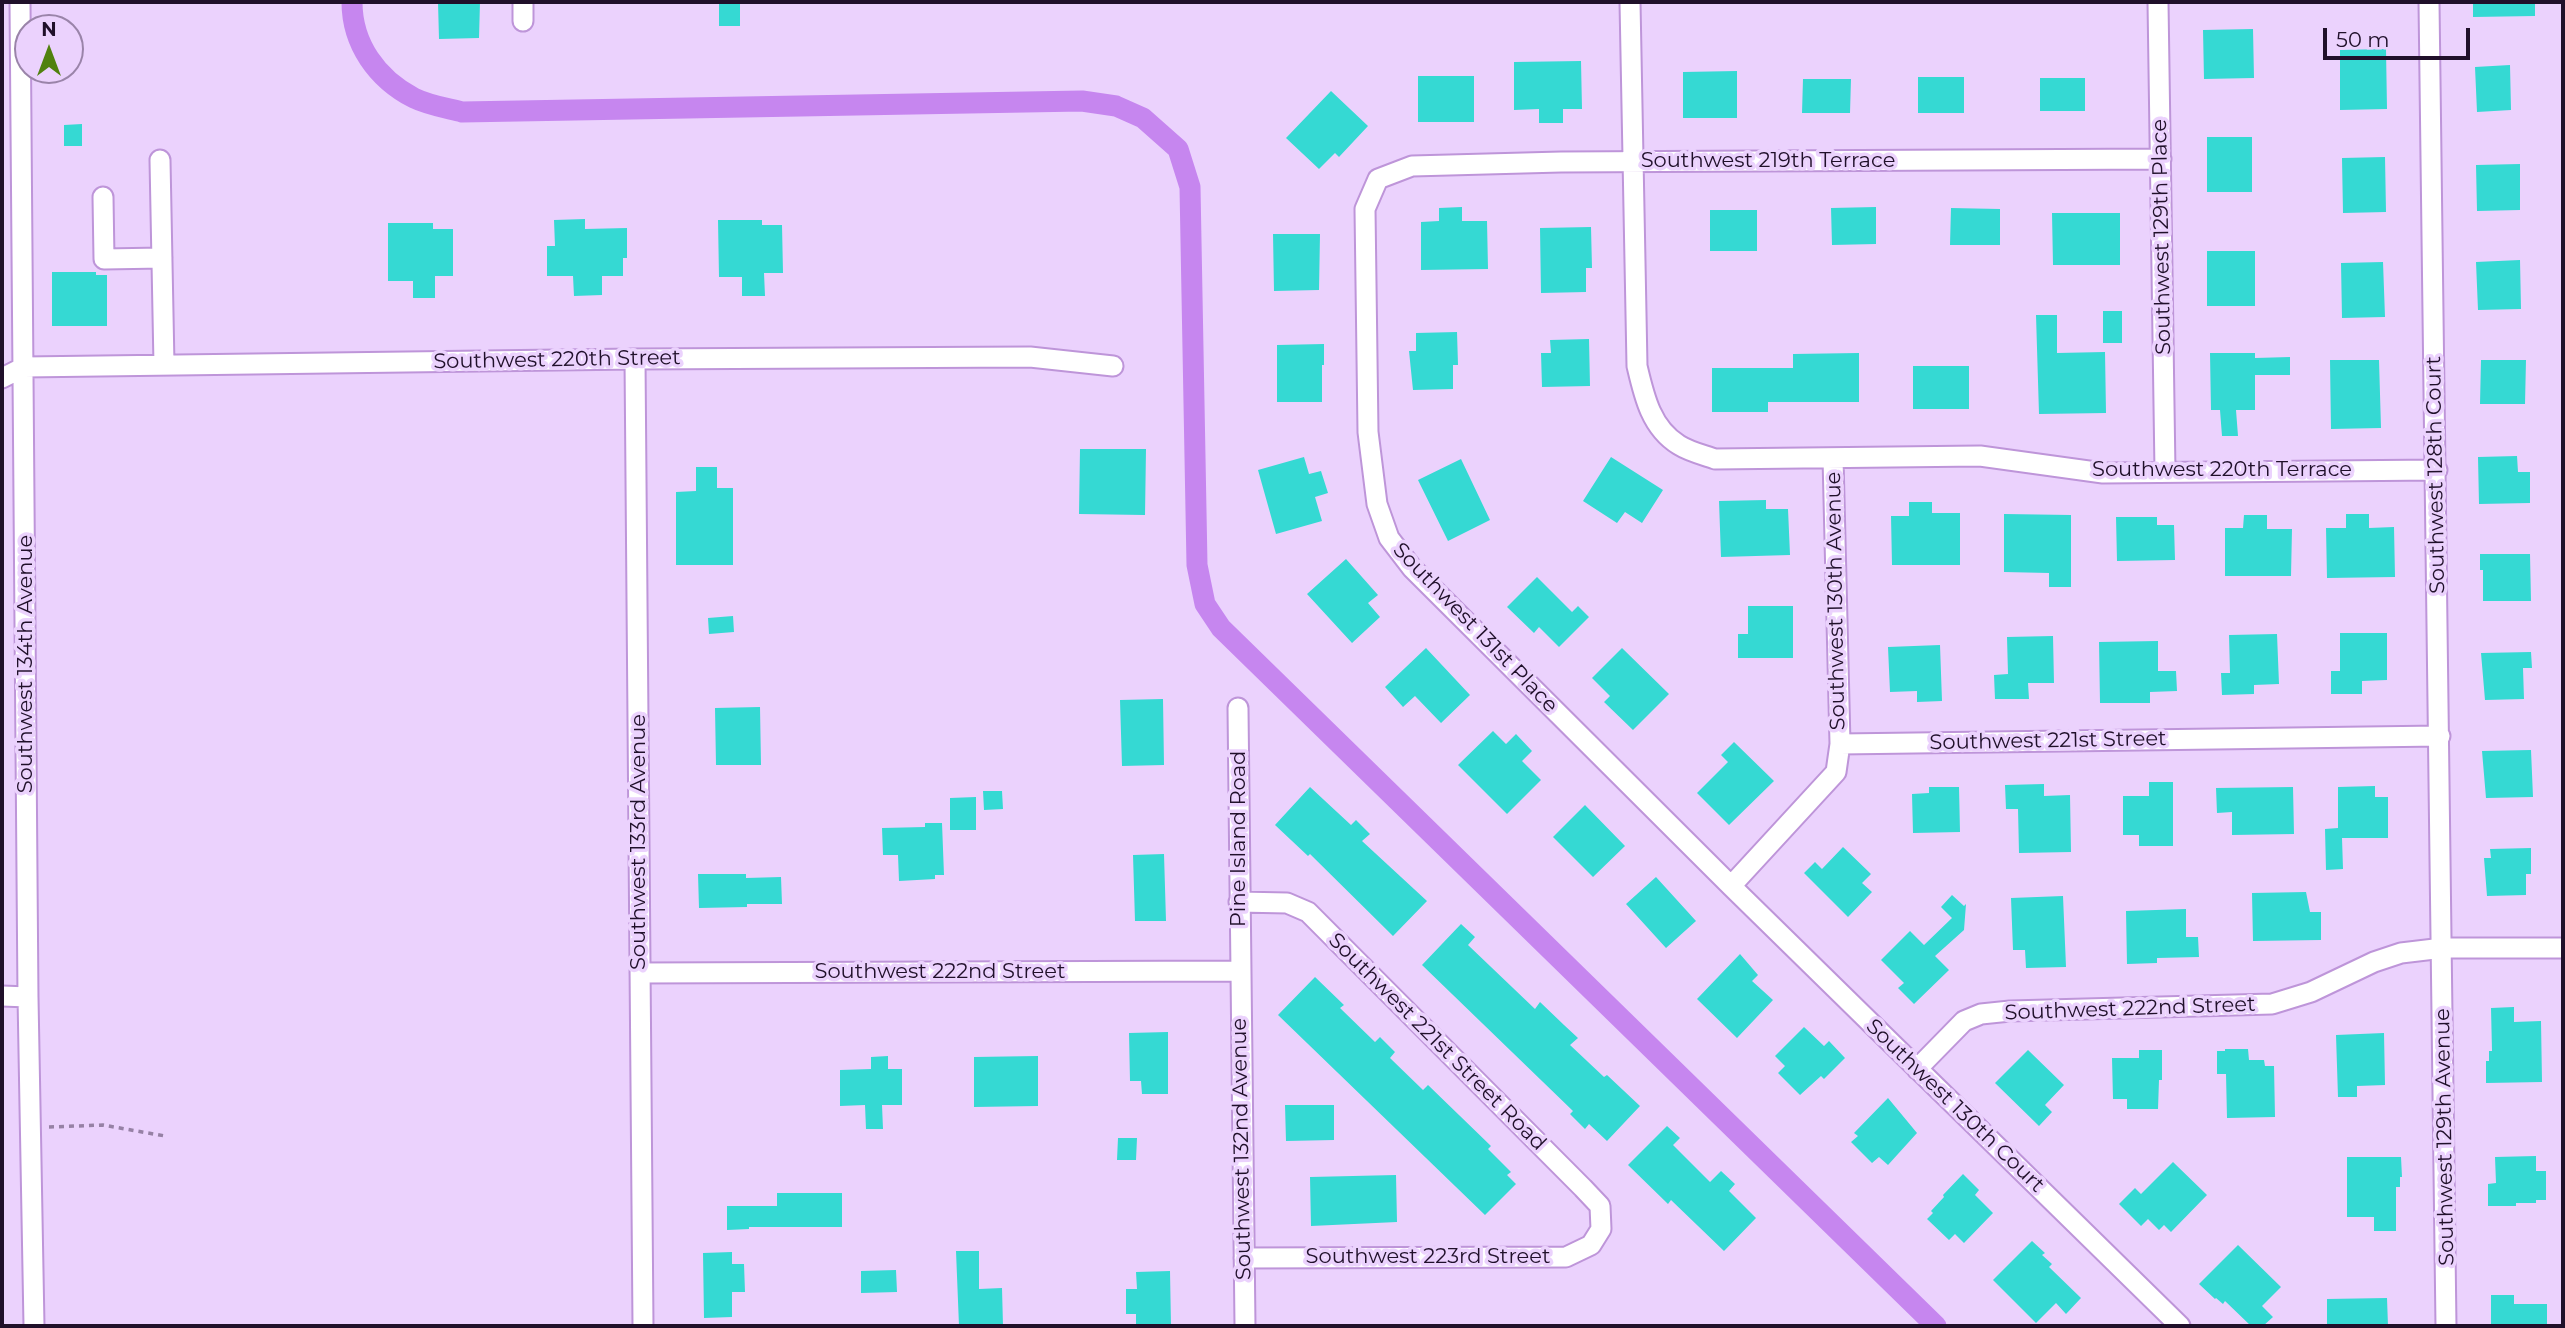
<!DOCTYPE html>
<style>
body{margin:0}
#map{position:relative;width:2565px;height:1328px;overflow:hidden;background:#ebd2fd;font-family:Montserrat,sans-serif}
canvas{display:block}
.frame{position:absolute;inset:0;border:4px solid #20102a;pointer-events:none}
.north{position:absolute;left:14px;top:14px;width:70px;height:70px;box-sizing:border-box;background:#ebd2fd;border:2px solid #9a84a9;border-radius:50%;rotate:0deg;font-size:19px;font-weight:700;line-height:28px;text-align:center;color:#20102a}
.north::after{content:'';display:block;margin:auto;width:24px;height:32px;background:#51810f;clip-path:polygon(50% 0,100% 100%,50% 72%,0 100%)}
.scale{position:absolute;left:2323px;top:28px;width:147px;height:32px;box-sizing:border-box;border:4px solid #20102a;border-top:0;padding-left:9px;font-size:21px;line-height:24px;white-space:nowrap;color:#20102a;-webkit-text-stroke:5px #ebd2fd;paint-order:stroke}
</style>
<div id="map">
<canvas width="2565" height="1328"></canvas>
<div class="frame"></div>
<div class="north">N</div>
<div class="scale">50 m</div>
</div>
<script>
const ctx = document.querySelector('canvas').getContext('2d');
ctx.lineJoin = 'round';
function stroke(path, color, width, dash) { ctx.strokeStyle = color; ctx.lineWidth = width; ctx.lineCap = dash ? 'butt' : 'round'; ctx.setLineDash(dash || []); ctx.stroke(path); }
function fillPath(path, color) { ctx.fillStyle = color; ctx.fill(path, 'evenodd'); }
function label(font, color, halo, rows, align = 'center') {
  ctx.font = font + ' Montserrat,sans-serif'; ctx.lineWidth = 7; ctx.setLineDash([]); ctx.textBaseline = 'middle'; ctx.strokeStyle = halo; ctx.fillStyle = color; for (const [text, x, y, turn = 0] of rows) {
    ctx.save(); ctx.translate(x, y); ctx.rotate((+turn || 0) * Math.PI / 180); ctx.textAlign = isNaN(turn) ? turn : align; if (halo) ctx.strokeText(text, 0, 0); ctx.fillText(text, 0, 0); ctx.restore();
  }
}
stroke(new Path2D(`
 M352,2c0,42 25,77 62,96 14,7 32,10 48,14l620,-11 34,5 27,12 35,31 12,38 7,378 8,39 16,24 715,698`), '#c686ef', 21);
fillPath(new Path2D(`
 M438,2h42l-1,36 -40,1z
 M719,2h21v24h-21z
 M2473,2h62v14l-62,1z
 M2253,29l1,49 -50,1 -1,-49z
 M2386,49l1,60 -47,1v-60z
 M1581,61l1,48h-19v14h-24v-14l-25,1v-48z
 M2510,65l1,45 -34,2 -2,-45z
 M1737,71v47h-54v-46z
 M1418,76h56v46h-56z
 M1918,77h46v36h-46z
 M2040,78h45v33h-45z
 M1803,79h48l-1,34h-48z
 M1331,91l37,35 -29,31 -4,-4 -16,16 -33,-31z
 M82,124v22h-18v-21z
 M2207,137h45v55h-45z
 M2385,157l1,55 -43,1 -1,-55z
 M2520,164v46l-43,1 -1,-46z
 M1462,207v14h25l1,48 -67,1v-48l18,-1v-13z
 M1876,207v37l-44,1 -1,-37z
 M1951,208l49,1v36h-50z
 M1710,210h47v41h-47z
 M2052,213h68v52h-67z
 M585,219v10l42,-1v30h-4v18h-21v19l-28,1 -1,-20h-26v-30h8l-1,-26z
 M718,220h44v5h20l1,48h-19l1,23h-23v-19h-23z
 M388,223h45v6h20v47h-18v22h-22v-17h-25z
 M1591,227l1,41h-6v24l-45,1 -1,-65z
 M1273,234h47l-1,56 -45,1z
 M2207,251h48v55h-48z
 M2520,260l1,49 -43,1 -2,-48z
 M2383,262l2,55 -43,1 -1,-55z
 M52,272h44v3h11v51h-55z
 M2103,311h19v32h-19z
 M2036,315h21v38l48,-1 1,61 -67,1z
 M1457,332l1,33h-5v24l-40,1 -4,-39h7v-18z
 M1589,339l1,47 -48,1 -1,-34h10l-1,-13z
 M1324,344v21h-2v37h-45v-57z
 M1859,353v49h-91v10h-56v-44h81v-14z
 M2210,353h45v5l35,-1v18h-35v35h-19l2,26h-16l-2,-26h-9z
 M2330,360h49l2,68 -50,1z
 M2481,360h45l-1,44h-45z
 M1913,366h56v43h-56z
 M1080,449h66l-1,66 -66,-1z
 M2517,456l1,16h12v31l-51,1 -1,-47z
 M1304,457l5,17 12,-3 7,22 -13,4 7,24 -46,13 -18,-64z
 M1611,457l52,33 -21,33 -17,-11 -8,11 -34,-22z
 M1461,459l29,61 -42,21 -30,-61z
 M696,467h21v21h16v77h-57v-73l20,-1z
 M1766,500v9h22l2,46 -69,2 -2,-56z
 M1909,502h23v11h28v52h-68l-1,-49h18z
 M2004,514l67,1v72h-22v-14l-45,-1z
 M2346,514h23v14l25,-1 1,50 -68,1 -1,-50h20z
 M2244,515h23v14h25l-1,47h-66v-48h18z
 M2116,517h41v8h17l1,35 -58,1z
 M2480,554h50l1,47h-48v-31h-3z
 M1346,559l32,36 -10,8 12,14 -28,26 -45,-49z
 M1537,577l35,35 6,-6 11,11 -30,30 -20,-20 -5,6 -27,-26z
 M1748,606h45v52h-55v-24h10z
 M733,616l1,16 -25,2 -1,-16z
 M2340,633h47v47l-25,1v13h-31v-23h9z
 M2277,634l2,50 -25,1v9l-32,1 -1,-22h9l-1,-38z
 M2053,636l1,47h-26l1,16h-34l-1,-24 14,-1 -1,-37z
 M2158,641v30h18l1,20 -27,1v11h-50l-1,-61z
 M1940,645l2,56 -25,1v-11l-27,1 -2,-45z
 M1426,648l44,47 -29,28 -26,-27 -12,11 -18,-20z
 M1622,648l47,46 -36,36 -29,-28 6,-6 -18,-18z
 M2531,652l1,16h-9l1,31 -39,1 -4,-47z
 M1163,699l1,66 -42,1 -2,-66z
 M760,707l1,58h-45l-1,-57z
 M1493,731l13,13 10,-10 16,17 -10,10 19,19 -34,34 -49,-49z
 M1734,742l40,39 -45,44 -32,-32 31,-31 -7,-7z
 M2531,750l2,47 -47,1 -4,-47z
 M2149,782h24v64h-34v-11h-16v-39h26z
 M2044,784v12l26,-1 1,57 -52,1 -1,-44h-12l-1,-24z
 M2375,786v11h13v41h-46l1,31 -17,1 -1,-41 13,-1v-41z
 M1310,787l41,38 5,-5 14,14 -8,7 65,60 -34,35 -83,-82 -2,2 -33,-31z
 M1929,787h30l1,45 -47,1 -1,-39 17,-1z
 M2293,787l1,47 -62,1v-23l-15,1 -1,-25z
 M983,791h19l1,18 -19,1z
 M976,797v33h-26v-32z
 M1585,805l40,41 -32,31 -40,-40z
 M925,823h17l2,52h-9v4l-36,2 -1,-26h-15l-1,-27 43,-1z
 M1843,847l28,27 -9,9 10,9 -24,25 -44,-44 11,-11 7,7z
 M2531,848v26h-5v21l-39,1 -3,-38h7l-1,-9z
 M1164,854l2,67h-31l-2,-66z
 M698,874h48v4l35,-1 1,27h-35v3l-48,1z
 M1656,877l40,44 -30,27 -40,-44z
 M2306,892l4,20h11v28l-68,1 -1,-48z
 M1952,895l12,11 2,-2 -2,26 -29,26 14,14 -35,34 -16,-16 6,-5 -23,-23 29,-29 14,14 28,-27 -11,-11z
 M2063,896l3,71 -40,1 -1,-18h-12l-2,-52z
 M2186,909v28h12l1,20 -42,1v5l-30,1 -1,-53z
 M1461,924l14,13 -7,8 67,64 5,-7 24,23 14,13 -8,7 34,32 3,-2 33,31 -33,35 -18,-17 -4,5 -15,-15 3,-3 -151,-146z
 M1740,954l18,21 -6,6 21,19 -36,38 -40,-39z
 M1315,977l29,28 -4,3 35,34 5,-5 15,15 -5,6 33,32 5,-5 63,61 -3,3 23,23 -4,3 9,9 -31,31 -207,-200z
 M2514,1007v15l27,-1 1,61 -56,1v-22h3v-10h3l-1,-43z
 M1804,1027l20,19 5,-5 16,17 -21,21 -3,-3 -21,19 -22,-22 7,-7 -10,-10z
 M1168,1032v62h-26l-1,-13h-11l-1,-48z
 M2384,1033l1,52 -28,1v11h-19l-2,-62z
 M2225,1049h23l1,11h15l1,6h9l1,51 -48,1 -1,-44h-9v-23h8z
 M2028,1050l36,35 -19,20 7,7 -13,14 -44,-43z
 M2139,1050h23v30h-3l-1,29h-31v-10h-14l-1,-41h27z
 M888,1056v13h14v36h-20l1,24h-17l-1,-24 -25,1v-36l31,-1v-12z
 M1038,1056v50l-64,1v-50z
 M1888,1098l29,35 -29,32 -9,-8 -7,6 -21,-21 7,-6 -4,-3z
 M1285,1105h49v35l-48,1z
 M1667,1126l13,12 -7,7 37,37 11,-11 14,13 -6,7 27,27 -32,33 -53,-51 -3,4 -40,-39z
 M1118,1138h19l-1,22h-19z
 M2536,1156v15h10v29h-10v3h-20v3h-28v-22l8,-1 -1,-26z
 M2347,1157h54l1,20h-2v10h-4v44h-22v-14h-27z
 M2173,1162l34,33 -36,37 -7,-7 -5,5 -11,-11 -7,7 -22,-22 16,-16 6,6z
 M1963,1174l16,16 -4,5 18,18 -29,30 -9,-9 -6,6 -22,-21 6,-6 -2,-2 13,-14 -1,-2z
 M1396,1175l1,47 -86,4 -1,-49z
 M777,1193h65v34h-93v2l-22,1v-24h50z
 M2032,1241l13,12 -3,2 10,9 -3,3 32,31 -15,16 -10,-11 -20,20 -43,-43z
 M2238,1245l43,42 -19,19 11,11 -10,9h-12l-26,-25 -2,3 -7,-6 -1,1 -16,-15z
 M956,1251h23v38l23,-1 1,38h-44z
 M732,1252v12h12l1,28h-13v25l-28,1 -1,-65z
 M896,1270l1,22 -36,1v-22z
 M1170,1271l1,55h-35v-12h-10v-25h11l-1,-17z
 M2491,1295h23v9h33v22h-56z
 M2387,1298l1,28h-61v-27z`), '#35d9d3');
const minor = new Path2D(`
 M20,2l8,995 6,329
 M1630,2l7,364c7,30 14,62 42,79 11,7 25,10 36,14l265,-3 123,17 334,-3
 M2158,2l7,470
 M2429,2l17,1324
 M523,21v-19
 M2161,159l-600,3 -149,4 -34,13 -13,30 3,223 9,72 12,34 23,30 319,318 449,440
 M160,160l4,205
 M103,197l1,62 58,-1
 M635,359l8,967
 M2,378l22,-11 611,-8 395,-2 83,9
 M1238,708l7,618
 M1840,744l600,-8
 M1731,886l105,-114 4,-28 -7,-286
 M1239,902l48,1 21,9 275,276 17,18 1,23 -10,16 -25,12 -322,1
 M640,973l600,-2
 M2,996l26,1
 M1917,1069l47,-48 17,-7 29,-3 262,-7 39,-12 63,-30 27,-9 42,-5h120`);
stroke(minor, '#be95d9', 23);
stroke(new Path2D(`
 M49,1127l54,-2 62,11`), '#9681a5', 3.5, [5, 5]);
stroke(minor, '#fff', 19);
label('21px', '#20102a', '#ebd2fd', [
 ["Southwest 219th Terrace",1768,161],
 ["Southwest 129th Place",2162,237,-91],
 ["Southwest 220th Street",557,360,-1],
 ["Southwest 220th Terrace",2222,470],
 ["Southwest 128th Court",2436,475,-91],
 ["Southwest 130th Avenue",1836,601,-91],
 ["Southwest 131st Place",1475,628,46],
 ["Southwest 134th Avenue",26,664,-90],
 ["Southwest 221st Street",2048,741,-1],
 ["Pine Island Road",1239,839,-90],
 ["Southwest 133rd Avenue",639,842,-90],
 ["Southwest 222nd Street",940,972],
 ["Southwest 222nd Street",2130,1009,-2],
 ["Southwest 221st Street Road",1437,1042,45],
 ["Southwest 130th Court",1955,1106,44],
 ["Southwest 129th Avenue",2445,1137,-91],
 ["Southwest 132nd Avenue",1242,1149,-91],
 ["Southwest 223rd Street",1428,1257]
]);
</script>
